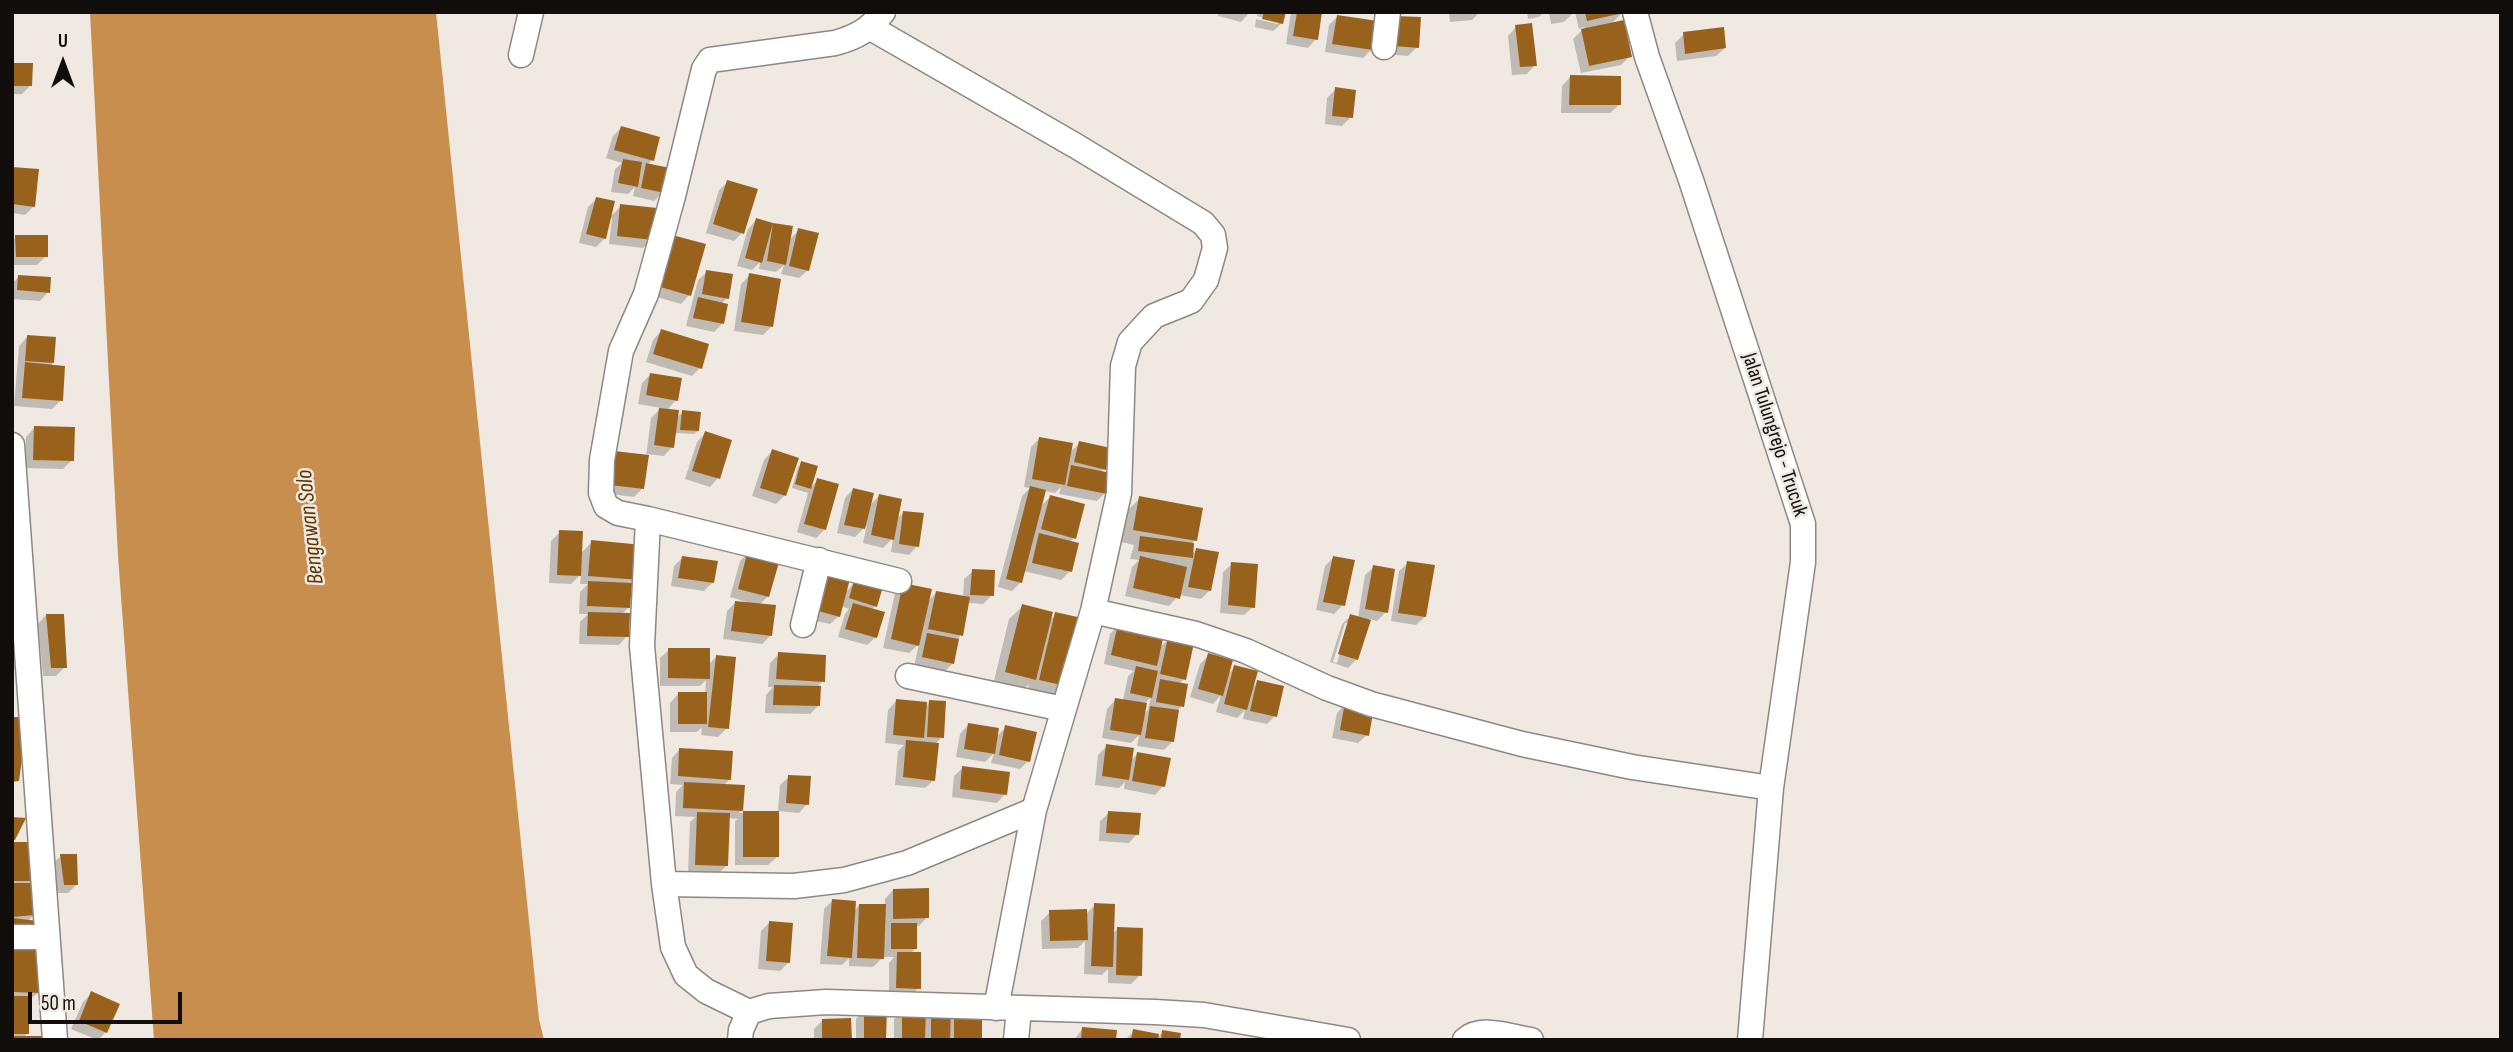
<!DOCTYPE html>
<style>
body{margin:0}
#map{position:relative;width:2513px;height:1052px;overflow:hidden;background:#f0e9e1;font-family:"Sofia Sans Condensed",sans-serif}
canvas{display:block}
.frame{position:absolute;inset:0;border:14px solid #100d0b;pointer-events:none}
.north{position:absolute;left:28px;top:28px;width:70px;height:70px;-webkit-text-stroke:5px #f0e9e1;paint-order:stroke;rotate:0deg;font-size:19px;font-weight:700;line-height:28px;text-align:center;color:#100d0b}
.north::after{content:'';display:block;margin:auto;width:24px;height:32px;background:#100d0b;clip-path:polygon(50% 0,100% 100%,50% 72%,0 100%)}
.scale{position:absolute;left:28px;top:992px;width:154px;height:32px;box-sizing:border-box;border:4px solid #100d0b;border-top:0;padding-left:9px;font-size:21px;line-height:24px;white-space:nowrap;color:#100d0b;-webkit-text-stroke:5px #f0e9e1;paint-order:stroke}
</style>
<div id="map">
<canvas width="2513" height="1052"></canvas>
<div class="frame"></div>
<div class="north">U</div>
<div class="scale">50 m</div>
</div>
<script>
const ctx = document.querySelector('canvas').getContext('2d');
ctx.lineJoin = 'round';
function fillPath(path, color) { ctx.fillStyle = color; ctx.fill(path, 'evenodd'); }
function stroke(path, color, width, dash) { ctx.strokeStyle = color; ctx.lineWidth = width; ctx.lineCap = dash ? 'butt' : 'round'; ctx.setLineDash(dash || []); ctx.stroke(path); }
function label(font, color, halo, rows, align = 'center') {
  ctx.font = font + ' "Sofia Sans Condensed",sans-serif'; ctx.lineWidth = 5; ctx.setLineDash([]); ctx.textBaseline = 'middle'; ctx.strokeStyle = halo; ctx.fillStyle = color; for (const [text, x, y, turn = 0] of rows) {
    ctx.save(); ctx.translate(x, y); ctx.rotate((+turn || 0) * Math.PI / 180); ctx.textAlign = isNaN(turn) ? turn : align; if (halo) ctx.strokeText(text, 0, 0); ctx.fillText(text, 0, 0); ctx.restore();
  }
}
fillPath(new Path2D(`
 M90,12h346l103,1007 5,21h-390l-36,-484z`), '#c78e4e');
fillPath(new Path2D(`
 M1219,12h31l-9,10 -23,-6z
 M1258,12h26l-2,11 -9,8 -18,-4 1,-8 22,5v-3l-21,-5z
 M1291,12h30l-5,27 -8,9 -22,-4z
 M1449,12h31l-8,8 -22,2z
 M1527,12h17l-5,5 -11,2z
 M1549,12h25l-10,10 -13,2z
 M1575,12h48l-12,12 19,32 -9,9 -40,8 -8,-34 12,-12 -6,2z
 M1337,17l34,33 -8,8 -38,-6 4,-27z
 M1419,19l-2,28 -9,9 -22,-2z
 M1516,27l19,38 -8,9 -15,1 -4,-39z
 M1684,34l41,14 -9,8 -39,5 -2,-18z
 M12,65l18,21 -8,8h-10z
 M1570,77l49,28 -9,8h-49l1,-27z
 M1336,89l15,28 -9,9 -17,-2 2,-26z
 M621,128l31,32 -5,5 16,27 -9,9 -21,-5 2,-9 -7,7 -17,-2 4,-23 7,-6 -16,-5 7,-22z
 M12,168l22,38 -9,9 -13,-2z
 M728,182l14,51 -8,8 -28,-8 13,-43z
 M596,199l9,39 -9,9 -17,-4 9,-36z
 M621,206l31,33 -9,9 -34,-4 3,-26 -2,-1z
 M756,220l35,8 -2,12 10,-10 9,40 -9,8 -18,-4 3,-9 -8,7 -17,-3 1,-7 -8,8 -15,-4 11,-37z
 M16,237l30,19 -9,9h-25v-24z
 M664,245l25,50 -8,9 -31,-9z
 M707,272l20,26 -6,6 1,20 -8,8 -28,-6 12,-46z
 M750,275l21,52 -8,8 -29,-4 7,-47z
 M19,277l29,15 -8,9 -28,-2v-16z
 M661,331l39,37 -8,8 -46,-14 7,-22z
 M27,337l27,2 -2,27 9,34 -9,9 -38,-3 5,-60z
 M650,375l26,25 -9,10 9,8 7,-6 15,19 -4,3 -20,-1 -2,14 -8,9 -17,-2 -4,34 -9,9 -31,-4 43,-36 5,-39 10,-10 -23,-4 4,-21z
 M34,428l38,32 -9,9 -38,-1 1,-31z
 M705,433l13,45 -8,9 -25,-8 12,-37z
 M1040,438l30,14 10,-9 24,26 -4,3 5,21 -8,8 -38,-7 2,-7 -6,6 -11,-2 -4,16 10,-10 24,41 -4,4v29l-9,9 -37,-9 -3,11 -9,9 -14,-4 24,-91 8,-8 -6,-1 7,-40z
 M772,451l13,44 -9,9 -24,-8 12,-36z
 M802,463l13,4 -6,22 9,-9 7,49 -9,9 -19,-6 11,-39 -16,-5 6,-21z
 M853,489l15,18 11,-11 17,24 7,-7 14,33 -8,9 -18,-3 2,-14 -10,10 -20,-5 4,-18 -12,12 -18,-4 8,-35z
 M1140,498l55,42 -5,5 1,10 5,-5 14,40 -9,9 -22,-4 -10,11 -44,-10 7,-29 7,-7 -9,-1 4,-14 -13,-3 6,-31z
 M560,532l21,21 11,-11 46,37 -8,9 -1,19 -8,8 6,21 -8,9 -40,-1 1,-22 8,-8h-9l1,-22 8,-8h-8l1,-10 -10,10 -22,-1 2,-42z
 M749,552l19,44 -9,9 12,30 -9,9 -39,-5 4,-28 8,-8 11,1 1,-2 -17,-5 10,-36z
 M1334,557l9,48 -9,9 -18,-4 9,-44z
 M682,558l31,24 -9,9 -33,-5 3,-20z
 M1408,563l17,54 -9,8 -25,-4 8,-50z
 M1232,564l21,43 -9,8 -24,-2 3,-41z
 M1374,567l12,45 -9,9 -8,-2 -12,40 -9,9 -18,-6 12,-38 9,-8 7,2 7,-43zM1345,623h4l-12,40 -4,-1z
 M973,571l19,24 -9,9 -15,-1 -15,60 -9,9 -30,-6 5,-22 -10,9 -26,-5 12,-55 8,-8 24,17 10,-10 26,6 1,-19z
 M854,583l21,23 -4,4 5,27 -9,8 -29,-8 7,-23 4,-5 -8,-3 -2,10 -9,8 -20,-4 9,-36 26,9z
 M1023,606l26,15 7,-7 8,71 -13,13 -24,-5 2,-9 -8,8 -28,-7 16,-66z
 M46,615l19,52 -9,9h-13l-5,-52z
 M1119,625l40,23 10,-9 15,40 -5,5 3,22 -5,5 -5,31 -8,8 -27,-4 2,-11 -8,8 -29,-5 5,-29 8,-9 8,1 5,-25 6,-5 -30,-7 6,-30zM1151,697l-3,13 -5,5 2,-12z
 M669,650l39,15 8,-8 11,71 -9,9 -17,-2 1,-8 -5,5h-27v-29l8,-9h27l1,-14 -6,6h-40v-28z
 M779,654l44,27 -4,4v20l-9,9 -45,-1 1,-18 7,-8h-5l2,-24z
 M1209,655l18,20 8,-8 16,22 7,-7 17,34 -8,8 -24,-5 2,-9 -8,8 -21,-6 5,-17 -8,9 -23,-7 10,-33z
 M896,701l29,6 5,-5 12,35 -7,7 -1,36 -9,8 -30,-3 3,-34 6,-6 -19,-2 3,-33z
 M1346,704l21,31 -9,8 -26,-5 5,-25z
 M968,725l28,12 10,-10 22,34 -8,8 -29,-6 3,-10 -9,9 -29,-5 4,-23z
 M1107,746l23,15 8,-7 25,32 -8,9 -31,-6 1,-7 -6,6 -24,-3 3,-30z
 M680,749l50,30 -7,7 19,24 -3,3h38v44l-9,8h-33v-44l3,-2 -10,-1 -1,47 -9,9 -30,-1 2,-51 5,-5 -20,-1 1,-24 7,-7 -13,-1 2,-26z
 M963,768l42,26 -8,9 -45,-6 2,-21z
 M789,777l18,27 -8,9 -21,-2 2,-26z
 M1109,813l28,21 -8,9 -30,-2 1,-20z
 M12,843l22,1 -1,36 -4,4 5,31 -22,21z
 M61,856l15,29 -8,8h-12l-4,-29z
 M893,890l34,27 -8,9h-4v23l-5,5 9,34 -9,8h-21v-33l5,-6h-11l-10,10 -24,-1v-8l-7,7 -22,-1 4,-55 8,-8 22,10 5,-6 26,1v-7z
 M1095,905l17,29 6,-5 22,46 -9,9 -23,-1v-14l-6,6 -18,-1 1,-33 -7,7 -36,1 -1,-28 9,-9 36,2z
 M769,923l20,39 -9,9 -22,-2 3,-38z
 M12,951l26,42 -10,8v32l-5,5 -11,2z
 M92,993l14,39 -8,8 -27,-11 12,-27z
 M865,1010l20,30h-29v-21z
 M903,1011l21,9 8,-9h23l25,29h-86v-21z
 M822,1021l28,19h-36v-11z
 M1083,1028l31,12h-40z
 M1134,1031l25,5 4,-4 15,8h-53z`), '#0003');
fillPath(new Path2D(`
 M1264,12h22l-3,12 -21,-5z
 M1297,12h25l-4,28 -25,-4z
 M1585,12h38v1l-36,8z
 M1337,15l41,6 -5,29 -41,-6z
 M1395,16l26,1 -2,31 -25,-2z
 M1624,20l8,37 -43,9 -8,-37z
 M1532,23l5,43 -17,1 -5,-42z
 M1724,27l2,21 -41,6 -2,-22z
 M12,63h21l-1,23h-20z
 M1570,75l51,1v29h-52z
 M1335,87l21,3 -3,28 -21,-2z
 M621,126l39,11 -6,24 -40,-11z
 M623,159l19,3 -4,25 -20,-4z
 M646,163l24,5 -5,25 -24,-5z
 M12,167l27,2 -4,38 -23,-3z
 M727,180l31,9 -14,45 -31,-10z
 M596,197l19,4 -9,38 -20,-5z
 M620,204l37,4 -4,32 -36,-4z
 M756,218l17,5 -11,40 -17,-5z
 M773,223l20,3 -7,39 -19,-4z
 M798,228l21,5 -10,38 -20,-5z
 M15,235h33v22h-32z
 M672,235l34,9 -15,52 -34,-10z
 M706,270l27,4 -4,25 -27,-5z
 M749,273l32,6 -8,48 -32,-5z
 M18,275l33,2 -1,16 -33,-3z
 M698,297l30,7 -4,20 -31,-6z
 M661,329l48,15 -7,25 -49,-15z
 M27,335l29,2 -2,26 -29,-2z
 M25,362l40,4 -2,35 -41,-3z
 M650,373l32,5 -4,23 -32,-6z
 M659,408l20,2 -5,38 -20,-3z
 M682,410l19,2 -2,19 -19,-1z
 M34,426l41,1 -1,34 -41,-1z
 M705,431l27,9 -12,39 -28,-8z
 M1039,437l34,6 -8,42 -33,-6z
 M1079,441l32,7 -5,22 -32,-8z
 M772,449l27,9 -13,38 -26,-8z
 M614,451l35,4 -5,34 -34,-4z
 M801,461l17,5 -7,23 -16,-5z
 M1071,465l40,8 -4,21 -40,-8z
 M817,478l22,6 -13,46 -22,-6z
 M1030,486l16,4 -24,93 -16,-4z
 M853,488l21,5 -9,36 -21,-4z
 M879,494l23,5 -8,41 -23,-5z
 M1050,495l35,9 -9,35 -35,-10z
 M1139,496l64,12 -6,33 -64,-11z
 M903,511l21,2 -5,34 -20,-3z
 M559,530l24,1 -2,45 -24,-1z
 M1039,533l40,10 -7,29 -40,-9z
 M1140,536l54,7 -1,15 -55,-7z
 M591,540l52,5 -3,35 -52,-4z
 M1196,548l23,4 -8,39 -23,-4z
 M748,550l32,9 -11,38 -31,-8z
 M682,556l36,5 -4,22 -36,-5z
 M1140,556l47,11 -7,32 -47,-11z
 M1333,556l22,4 -10,46 -22,-4z
 M1407,561l28,4 -9,52 -28,-4z
 M1231,562l27,2 -3,44 -27,-3z
 M1373,565l22,4 -7,44 -23,-4z
 M972,569l23,1 -1,26 -24,-1z
 M827,574l23,5 -10,38 -22,-6z
 M588,581l44,2 -2,25 -43,-2z
 M854,581l28,9 -5,17 -28,-9z
 M903,583l29,6 -13,57 -28,-7z
 M936,591l34,6 -7,39 -35,-7z
 M735,601l41,4 -4,31 -41,-5z
 M853,603l32,9 -8,26 -32,-9z
 M1022,604l31,8 -17,68 -31,-8z
 M588,612l42,1 -1,24 -42,-1z
 M1055,612l27,6 -16,68 -27,-6z
 M46,614h18l3,54h-16z
 M1350,614l21,6 -13,40 -20,-6z
 M1118,624l46,10 -7,32 -46,-11z
 M927,633l32,6 -5,25 -32,-7z
 M1168,637l26,6 -8,37 -26,-6z
 M668,648h42v31l-42,-1z
 M778,652l48,3 -1,27 -49,-3z
 M1208,653l25,7 -10,36 -25,-7z
 M716,655l20,2 -7,72 -21,-2z
 M1234,665l24,6 -11,39 -23,-6z
 M1136,666l22,5 -6,27 -22,-5z
 M1160,679l28,5 -4,23 -28,-5z
 M1257,680l27,6 -7,31 -27,-6z
 M774,685l47,1 -1,20 -47,-1z
 M678,692h29v32h-29z
 M1115,698l32,5 -6,32 -31,-5z
 M896,699l31,3 -3,36 -31,-3z
 M929,700l17,1 -2,37 -17,-1z
 M1345,702l29,5 -5,29 -29,-6z
 M1150,706l29,4 -5,32 -29,-4z
 M12,717h11l2,19 -6,45 -7,1z
 M968,723l31,5 -4,26 -31,-5z
 M1005,725l32,7 -7,30 -31,-7z
 M906,740l33,3 -4,38 -32,-4z
 M1106,744l28,4 -5,32 -27,-4z
 M679,748l54,3 -2,29 -53,-4z
 M1137,752l34,6 -6,29 -33,-6z
 M962,766l48,6 -3,23 -47,-6z
 M788,775l23,1 -2,29 -23,-2z
 M684,782l61,3 -2,26 -60,-3z
 M743,811h36v46h-36z
 M1108,811l33,2 -2,22 -33,-2z
 M697,812l33,1 -2,53 -33,-1z
 M12,817l14,1 -11,22h-3z
 M13,842h23l-1,39h-23z
 M60,854h17l1,31h-14z
 M12,883h25l-2,32 -23,2z
 M929,888v30l-36,1v-30z
 M832,899l24,2 -4,57 -25,-2z
 M1094,903l21,1 -2,63 -22,-1z
 M859,904h27l-2,55 -27,-1z
 M1087,909l1,31 -38,1 -1,-31z
 M12,918l26,3 -1,15 -25,-4z
 M769,921l24,2 -3,40 -24,-2z
 M891,923h26v26h-26z
 M1117,927l26,1 -1,48 -26,-1z
 M12,949l31,1 -3,43 -28,-1z
 M897,952h24v37l-25,-1z
 M91,991l29,13 -13,29 -28,-12z
 M12,996h17v38h-17z
 M864,1008l23,1 -1,31h-22z
 M902,1009h24l-1,31h-23z
 M954,1009h28v31h-28z
 M931,1010h20l-1,30h-19z
 M851,1018l1,22h-30v-21z
 M1082,1027l35,3 -1,10h-35z
 M1133,1029l26,5 -1,6h-27z
 M1162,1030l19,3 -1,7h-19z
 M12,1036h34v4h-34z`), '#98621c');
const minor = new Path2D(`
 M1635,12l12,45 44,123 112,344v38l-32,226 -21,252
 M871,28l205,118 127,77 10,12 2,13 -9,32 -15,21 -37,15 -24,26 -7,24 -4,127 -26,118 -59,199 -38,198
 M1384,47l4,-35
 M521,55l10,-43
 M12,445l43,595
 M648,519l251,62
 M1093,611l103,23 50,17 81,37 44,16 151,40 110,23 139,21
 M803,625l16,-65
 M908,676l155,33
 M664,884l130,2 50,-6 63,-17 127,-53
 M12,937h35
 M749,1012l-43,-21 -20,-16 -13,-28 -9,-63 -22,-238 6,-127 -30,-6 -12,-7 -5,-13 1,-33 19,-109 25,-57 27,-98 31,-127 6,-9 125,-17c22,-6 34,-13 48,-31
 M740,1040l1,-10 8,-18 20,-6 57,-4 329,10 49,3 144,25
 M1016,1040l3,-31
 M1465,1040c16,-15 46,-3 66,0`);
stroke(minor, '#8f8882', 27);
stroke(minor, '#fff', 24);
label('21px', '#100d0b', '#f0e9e1', [
 ["Jalan Tulungrejo - Trucuk",1774,435,72]
]);
label('italic 23px', '#5d3701', '#f0e9e1', [
 ["Bengawan Solo",311,527,-96]
]);
</script>
